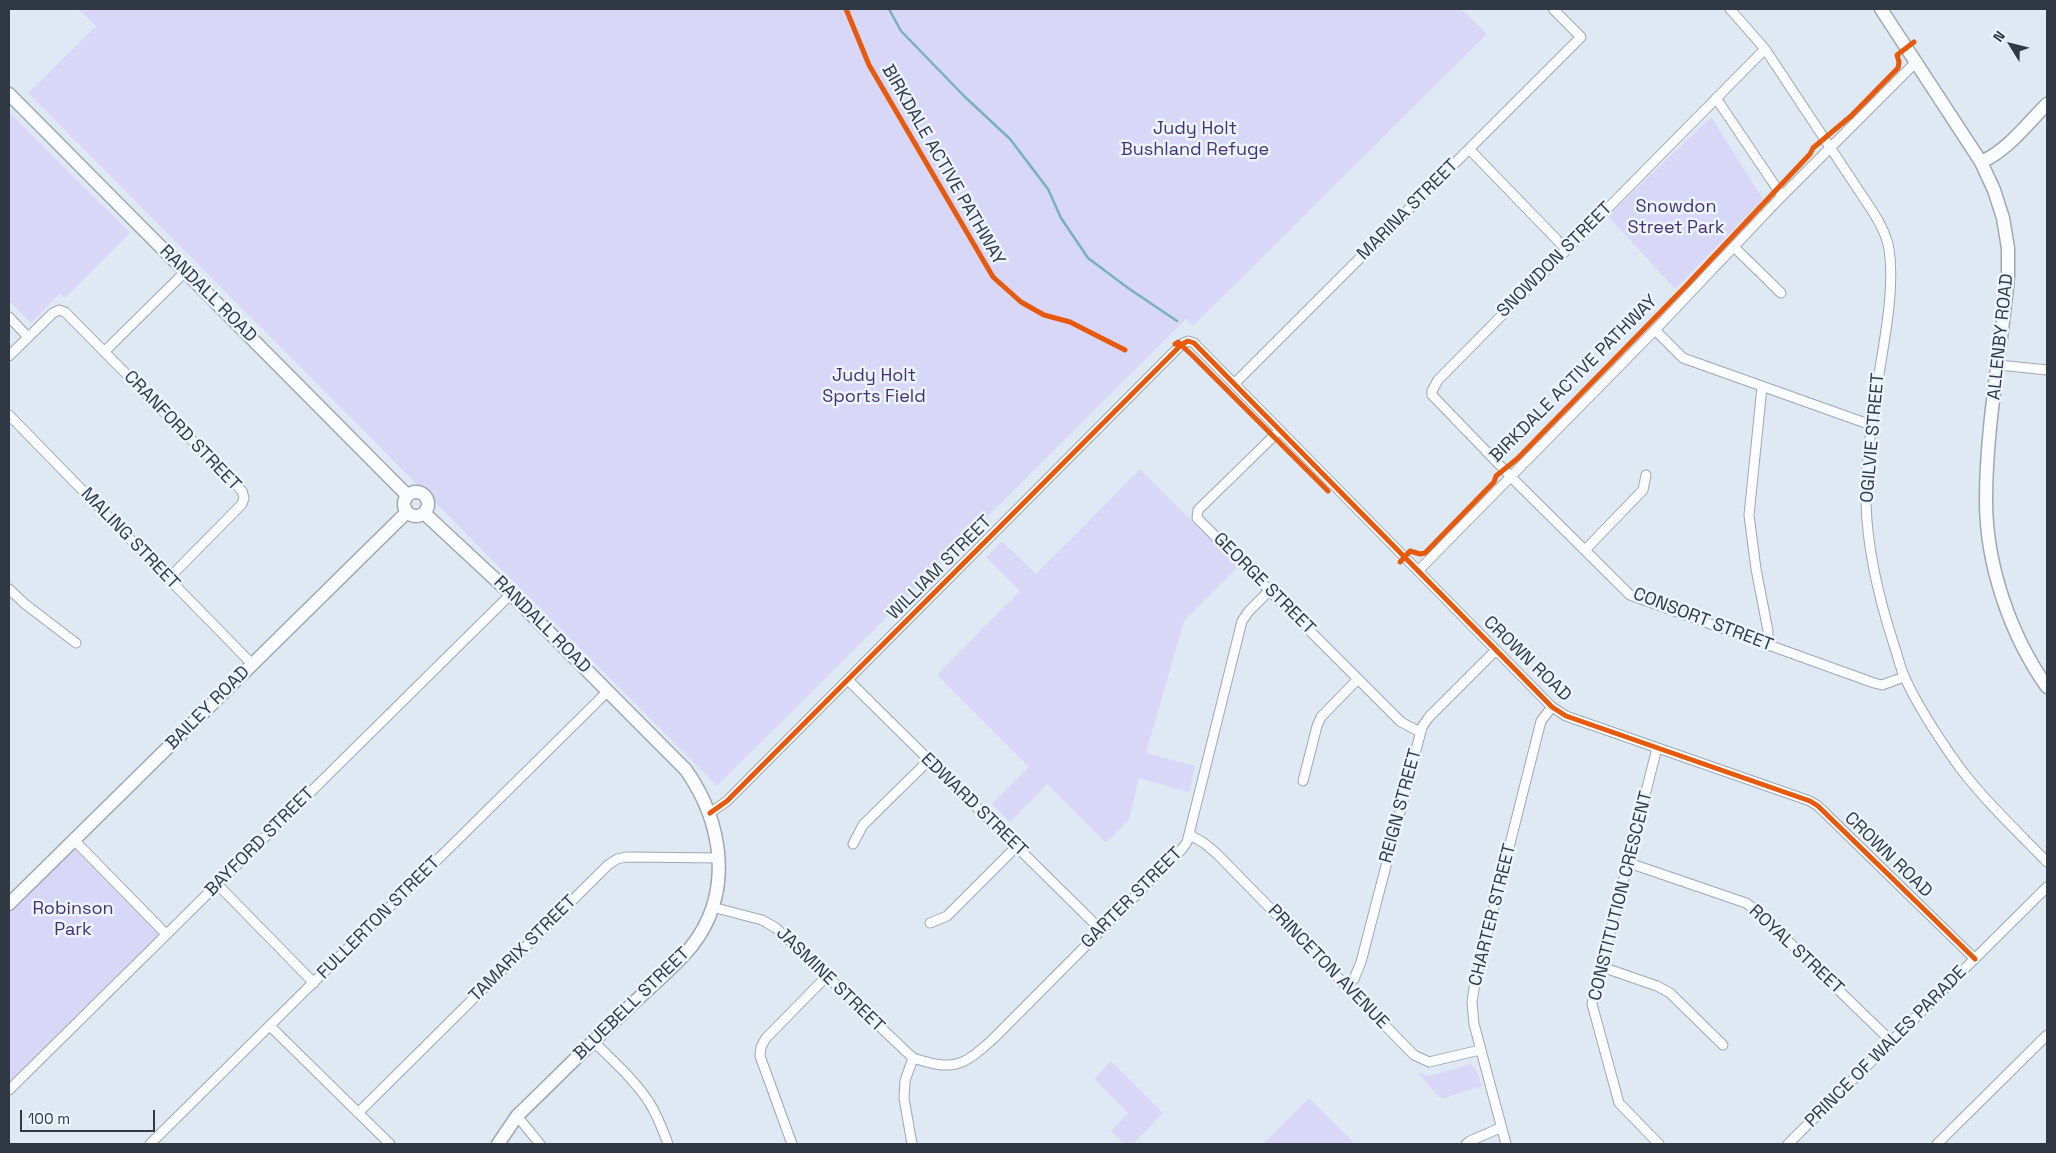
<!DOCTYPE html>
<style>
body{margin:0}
#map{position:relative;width:2056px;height:1153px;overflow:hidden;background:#dee9f4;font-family:"Space Grotesk",sans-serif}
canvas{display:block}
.frame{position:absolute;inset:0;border:10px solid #303943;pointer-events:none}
.north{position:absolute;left:1986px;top:20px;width:50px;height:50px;-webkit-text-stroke:4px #ebf4ff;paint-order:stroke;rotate:306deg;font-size:14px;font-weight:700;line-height:20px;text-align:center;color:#303943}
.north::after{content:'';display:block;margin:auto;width:18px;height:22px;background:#303943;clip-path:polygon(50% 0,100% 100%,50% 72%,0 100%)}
.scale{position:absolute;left:20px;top:1110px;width:135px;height:22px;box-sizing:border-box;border:2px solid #303943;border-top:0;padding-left:6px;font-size:15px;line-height:18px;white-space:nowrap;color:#303943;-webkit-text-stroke:4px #ebf4ff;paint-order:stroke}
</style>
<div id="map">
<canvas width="2056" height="1153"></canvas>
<div class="frame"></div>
<div class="north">N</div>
<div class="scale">100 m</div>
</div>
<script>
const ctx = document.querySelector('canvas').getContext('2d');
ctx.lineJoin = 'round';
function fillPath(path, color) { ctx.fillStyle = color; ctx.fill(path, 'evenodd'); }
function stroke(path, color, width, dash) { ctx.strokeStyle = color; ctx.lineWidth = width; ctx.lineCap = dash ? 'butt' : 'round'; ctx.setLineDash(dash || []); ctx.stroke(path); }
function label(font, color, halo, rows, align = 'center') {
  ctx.font = font + ' "Space Grotesk",sans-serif'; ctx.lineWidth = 5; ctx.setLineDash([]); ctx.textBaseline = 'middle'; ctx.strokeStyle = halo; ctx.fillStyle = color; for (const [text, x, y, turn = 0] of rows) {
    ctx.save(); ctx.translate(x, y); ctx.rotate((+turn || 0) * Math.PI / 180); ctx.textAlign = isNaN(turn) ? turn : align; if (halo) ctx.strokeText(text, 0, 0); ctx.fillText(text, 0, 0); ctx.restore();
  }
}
fillPath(new Path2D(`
 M78,9h1383l26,25 -294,292 -7,-7 -469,467 -689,-693 68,-67z
 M9,112l121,121 -65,65 -5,-5 -29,30 -22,-22z
 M1711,117l52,82 -88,90 -67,-73z
 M1140,469l98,98 -54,54 -38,132 49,13 -6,26 -50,-14 -10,42 -23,23 -59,-59 -37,38 -18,-18 37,-37 -92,-92 83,-84 -34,-34 16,-16 34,33z
 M74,840l92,94 -157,156v-186z
 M1111,1061l52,52 -30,31h-8l-14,-13 17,-18 -34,-34z
 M1471,1064l5,5 6,17 -41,13 -23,-26 13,3z
 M1309,1098l46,46h-92z`), '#d9d7f7');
stroke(new Path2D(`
 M889,9l12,22 63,65 46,43 38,50 13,29 27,40 40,30 49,33`), '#77b2bc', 2.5);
const street = new Path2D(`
 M1730,9l35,40 108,163c7,11 14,24 16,37 7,44 -8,106 -14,151 -5,33 -9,67 -9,101 1,50 13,98 28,144 4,11 6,23 11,33 14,31 35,62 55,90 26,34 57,63 87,94
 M1765,49l-327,331 -6,11v4l82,85 116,115 244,88 8,2 22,-8
 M1716,98l66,98
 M1469,149l97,100
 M1734,247l47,46
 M9,317l19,20
 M1655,330l28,28 188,67
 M105,351l81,-80
 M9,356l44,-43 6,-3 6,2 177,179 2,7 -2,6 -74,75
 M1999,365l48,5
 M1234,384l347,-347 -28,-28
 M1762,387l-13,128 7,54 12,62v15
 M9,415l243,249
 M1280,430l-82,80 -1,8 204,204 19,10
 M1585,550l58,-60 3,-15
 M1418,571l237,-241 127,-134 134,-134
 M9,589l16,15 51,39
 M848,680l253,250
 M1657,748l-65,256 27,99 40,41
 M1303,781l14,-55 4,-9 37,-38
 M710,813l17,-12 433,-435 22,-22 6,-3 6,2 358,364 14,9 244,85 8,5 157,153
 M1190,835l14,8 13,11 197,201 15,7 51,-12
 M74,840l92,94
 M853,844l10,-19 65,-64
 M1629,863l117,40 11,8 134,130
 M217,884l97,99
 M712,907l50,13 14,8 137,130c41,13 49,9 80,-19l189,-190 5,-7 55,-221 7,-10 21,-21
 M930,923l17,-7 69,-69
 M1602,967l55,19 13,7 53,52
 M1346,986l8,-7 7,-17 61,-235 7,-10 67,-67
 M270,1026l120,118
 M593,1041c19,19 41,38 56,61 8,13 14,28 19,42
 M9,1090l502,-496
 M358,1113l250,-248 9,-6 9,-2 93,1
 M517,1116l23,28
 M150,1144l458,-453
 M792,1144l-32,-88 1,-9 5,-9 61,-62
 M912,1144l-8,-46 1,-17 8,-23
 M1466,1144l4,-3 30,-13
 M1506,1144l-32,-120 -2,-22 3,-20 66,-261 11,-14
 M1788,1144l259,-257
 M1937,1144l110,-109`);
const secondary = new Path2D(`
 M1881,9l100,153 13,28 9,28 5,30v29c-7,74 -22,149 -22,224 0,63 24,134 61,186
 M9,94l398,401
 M1981,162c26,-11 46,-38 66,-58
 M404 504a12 12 0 1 1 24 0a12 12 0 1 1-24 0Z
 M424,513l87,81 175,176c37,53 48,123 5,177 -20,24 -46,44 -68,66 -36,34 -71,69 -106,103l-19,28
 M9,904l398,-392`);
stroke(street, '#9fa8b1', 11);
stroke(secondary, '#9fa8b1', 15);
stroke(street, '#fafcfd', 9);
stroke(secondary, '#fafcfd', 12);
stroke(new Path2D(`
 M846,9l23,56 124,212 28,25 23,13 26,7 55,28
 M1175,344l3,-2 15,14 135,135
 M1400,562l10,-11 10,3 5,-1 69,-71 2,-6 21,-17 167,-171 126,-134 3,-6 38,-32 47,-48 1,-6 -2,-7 17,-13
 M710,813l17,-12 433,-435 22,-22 6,-3 6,2 358,364 14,9 244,85 8,5 157,153`), '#e8590c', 5);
label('18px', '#473172', '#ebf4ff', [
 ["Judy Holt",1195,129],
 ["Bushland Refuge",1195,150],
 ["Snowdon",1676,207],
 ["Street Park",1676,228],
 ["Judy Holt",874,376],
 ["Sports Field",874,397],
 ["Robinson",73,909],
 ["Park",73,930]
]);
label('18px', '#303943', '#ebf4ff', [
 ["BIRKDALE ACTIVE PATHWAY",943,165,60],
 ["MARINA STREET",1408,210,-45],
 ["SNOWDON STREET",1555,260,-45],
 ["RANDALL ROAD",208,294,45],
 ["ALLENBY ROAD",2001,337,-84],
 ["BIRKDALE ACTIVE PATHWAY",1574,379,-45],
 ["CRANFORD STREET",182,431,46],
 ["OGILVIE STREET",1873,438,-85],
 ["MALING STREET",130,539,46],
 ["WILLIAM STREET",940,568,-45],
 ["GEORGE STREET",1264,584,45],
 ["CONSORT STREET",1703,620,21],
 ["RANDALL ROAD",542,625,45],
 ["CROWN ROAD",1527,659,44],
 ["BAILEY ROAD",208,708,-45],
 ["EDWARD STREET",974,805,44],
 ["REIGN STREET",1401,806,-75],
 ["BAYFORD STREET",260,842,-45],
 ["CROWN ROAD",1888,855,44],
 ["CONSTITUTION CRESCENT",1621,896,-76],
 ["GARTER STREET",1132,898,-45],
 ["CHARTER STREET",1493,915,-76],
 ["FULLERTON STREET",379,918,-45],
 ["TAMARIX STREET",523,949,-45],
 ["ROYAL STREET",1796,950,43],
 ["PRINCETON AVENUE",1328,967,46],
 ["JASMINE STREET",830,980,44],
 ["BLUEBELL STREET",632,1004,-44],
 ["PRINCE OF WALES PARADE",1886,1047,-45]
]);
</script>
